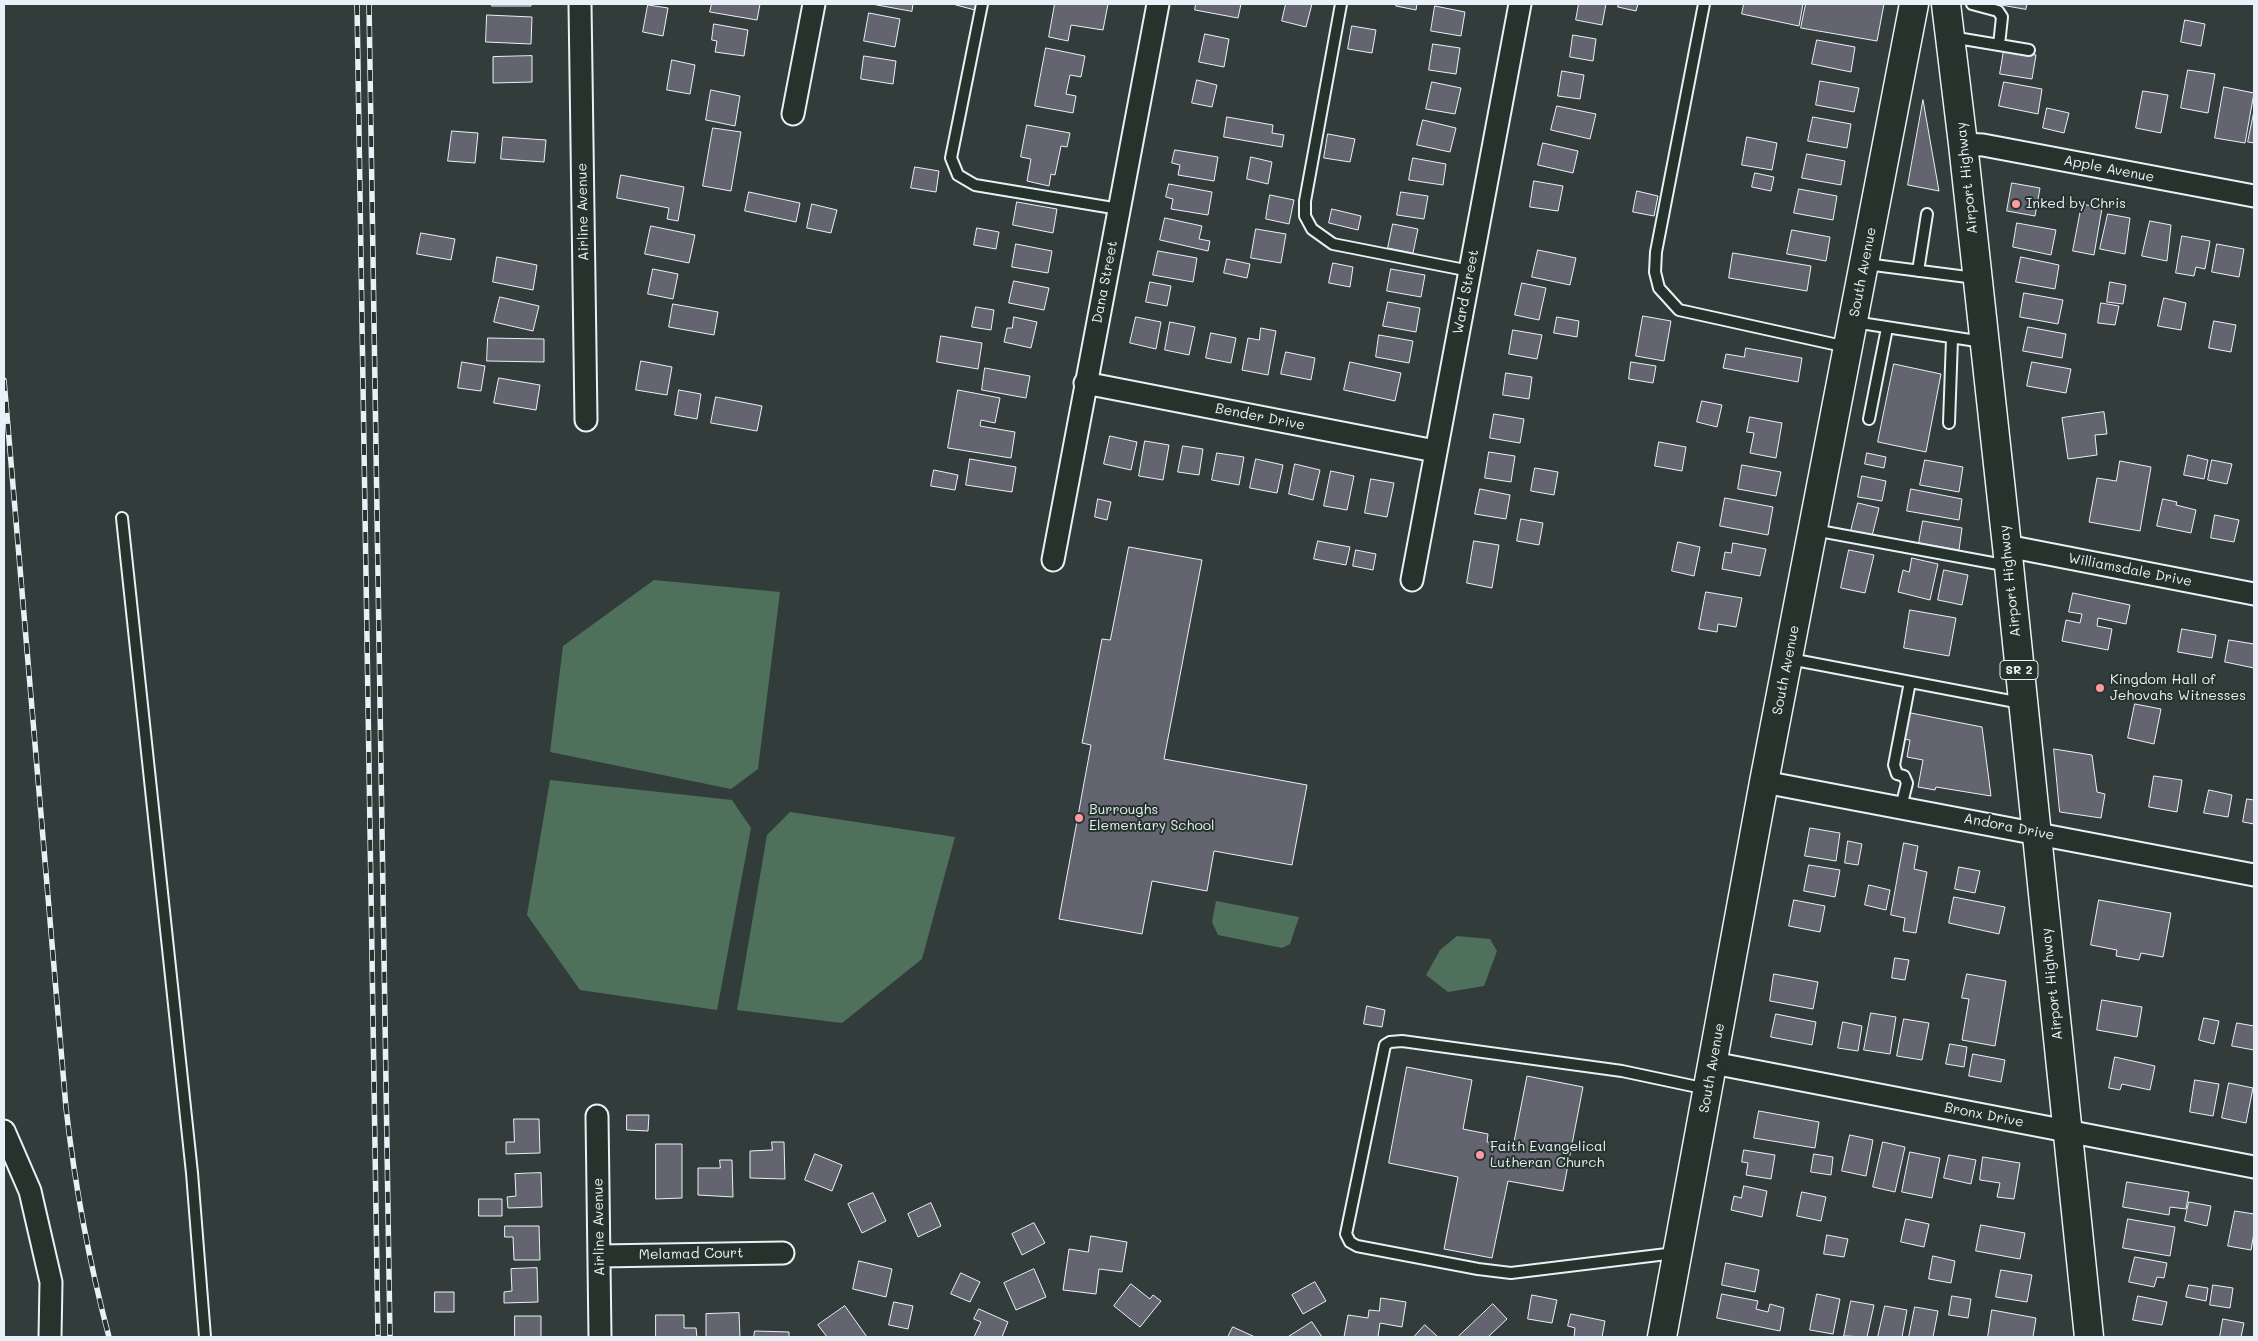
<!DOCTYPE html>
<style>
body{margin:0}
#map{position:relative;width:2258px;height:1341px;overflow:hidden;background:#323d3b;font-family:Mali,sans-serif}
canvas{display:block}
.frame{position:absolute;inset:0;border:5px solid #e8f1f8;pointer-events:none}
</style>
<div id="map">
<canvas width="2258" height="1341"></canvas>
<div class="frame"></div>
</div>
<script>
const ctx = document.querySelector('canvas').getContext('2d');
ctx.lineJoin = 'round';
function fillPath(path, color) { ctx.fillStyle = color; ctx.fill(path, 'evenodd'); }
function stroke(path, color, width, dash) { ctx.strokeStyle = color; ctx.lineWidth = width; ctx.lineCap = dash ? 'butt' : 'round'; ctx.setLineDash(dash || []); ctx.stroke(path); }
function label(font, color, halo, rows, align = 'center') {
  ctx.font = font + ' Mali,sans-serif'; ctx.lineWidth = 4; ctx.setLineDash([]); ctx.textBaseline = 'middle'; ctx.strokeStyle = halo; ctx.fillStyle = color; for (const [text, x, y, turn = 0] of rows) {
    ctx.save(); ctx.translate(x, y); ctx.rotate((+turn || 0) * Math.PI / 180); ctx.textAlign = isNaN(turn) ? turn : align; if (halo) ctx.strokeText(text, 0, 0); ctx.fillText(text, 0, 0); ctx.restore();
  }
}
fillPath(new Path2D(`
 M654,580l126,12 -22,177 -27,20 -181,-37 13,-106z
 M550,780l182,20 19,28 -34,182 -137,-20 -53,-75z
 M790,812l165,25 -33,122 -80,64 -105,-13 30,-175z
 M1216,901l83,16 -9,27 -8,4 -64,-13 -6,-13z
 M1457,936l33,3 7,12 -13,35 -36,6 -22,-17 14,-25z`), '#4f715b');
const building = new Path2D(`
 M492,4h39v2h-39z
 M712,4h48l-3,16 -47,-8z
 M872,4h41l-1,7z
 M956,4h21l-2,6 -19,-5z
 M1055,4h53l-5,26 -32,-5 -3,16 -19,-4z
 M1196,4h45l-3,14 -43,-8z
 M1286,4h26l-6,23 -24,-6z
 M1396,4h21l-1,6 -20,-4z
 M1579,4h27l-4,21 -26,-5z
 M1619,4h19l-2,7 -18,-4z
 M1744,4h59l-4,22 -57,-12z
 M1806,4h78l-7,37 -76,-13z
 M1996,4h31l-1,5z
 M648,5l20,3 -5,28 -20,-4z
 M1435,6l30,6 -4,24 -30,-5z
 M869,13l31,6 -5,28 -31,-6z
 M487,15l45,2 -1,27 -45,-2z
 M2185,20l20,4 -4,22 -20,-4z
 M714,24l34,6 -4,26 -29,-4 2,-11 -5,-1z
 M1352,26l24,4 -4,23 -24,-4z
 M1205,34l24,5 -5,28 -25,-5z
 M1573,35l23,4 -3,22 -23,-4z
 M1817,40l38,7 -4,25 -39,-8z
 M1433,44l27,4 -4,26 -27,-4z
 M1046,48l39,8 -4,21 -11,-2 -4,19 10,2 -3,17 -38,-7z
 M2004,50l32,5 -4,24 -32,-5z
 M532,56v26l-39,1v-26z
 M864,56l32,5 -3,23 -32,-5z
 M672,60l23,5 -5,29 -23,-4z
 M2188,70l27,4 -7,39 -27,-5z
 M1562,71l22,4 -4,24 -22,-3z
 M1197,80l20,5 -5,22 -20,-4z
 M1820,81l39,7 -5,24 -38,-7z
 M1432,82l29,6 -6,26 -29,-5z
 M2004,82l38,7 -4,25 -39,-8z
 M2224,87l30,6 -9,50 -30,-5z
 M711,90l29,6 -5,30 -29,-6z
 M2143,91l25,4 -7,38 -25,-5z
 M1923,100l16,91 -31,-6z
 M1557,106l39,8 -6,25 -39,-9z
 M2047,108l22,5 -5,20 -21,-5z
 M2254,111v32l-6,-1z
 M1227,117l46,8 -1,8 12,2 -2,12 -58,-10z
 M1813,117l38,7 -4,24 -39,-7z
 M1423,120l33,8 -6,24 -33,-7z
 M1027,125l43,8 -3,14 -6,-1 -6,29 -4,-1 -2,12 -22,-5 4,-22 -10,-2z
 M713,128l28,4 -10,59 -28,-5z
 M452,131l26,2 -3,30 -27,-2z
 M1328,134l27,5 -5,23 -26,-4z
 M503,137l43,3 -2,22 -43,-3z
 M1747,137l30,6 -5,27 -30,-5z
 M1543,143l35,8 -5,22 -35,-8z
 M1175,150l43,7 -4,24 -36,-6 2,-10 -8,-2z
 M1807,154l38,7 -4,24 -39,-7z
 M1251,157l21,5 -4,22 -21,-5z
 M1413,158l33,6 -3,21 -34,-5z
 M915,167l24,4 -3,21 -25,-4z
 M1755,173l19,4 -3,14 -19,-4z
 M621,175l63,12 -6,34 -11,-2 2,-11 -52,-10z
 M1534,181l29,5 -5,25 -28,-4z
 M2012,183l28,5 -5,28 -28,-5z
 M1169,184l43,8 -4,23 -37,-6 2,-10 -7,-2z
 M1799,189l38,7 -4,24 -39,-7z
 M1637,191l21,5 -4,20 -21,-4z
 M749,192l51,11 -4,19 -51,-11z
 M1401,192l27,4 -4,23 -27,-4z
 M1270,195l24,5 -5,24 -23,-5z
 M1017,202l40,7 -4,24 -40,-8z
 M812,204l25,6 -6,23 -24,-5z
 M2082,204l20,4 -8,47 -21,-4z
 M1332,209l29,7 -3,14 -29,-7z
 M2108,214l22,4 -5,36 -25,-5z
 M1165,218l37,8 -3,13 11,2 -2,10 -48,-11z
 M2150,221l21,4 -4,36 -25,-5z
 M2017,223l39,7 -5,25 -38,-8z
 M1393,224l25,5 -5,24 -25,-5z
 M651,226l44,9 -6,28 -44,-9z
 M977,228l22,4 -3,17 -22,-4z
 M1256,229l30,5 -5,29 -30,-5z
 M1792,230l38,7 -4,24 -39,-7z
 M421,233l34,6 -4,21 -34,-6z
 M2182,236l28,5 -5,28 -9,-2 -2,9 -18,-3z
 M1016,244l36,7 -4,22 -36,-6z
 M2217,244l27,5 -5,28 -27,-5z
 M1538,250l38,8 -6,27 -38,-8z
 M1158,251l39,7 -4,24 -40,-7z
 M1733,253l78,13 -4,25 -78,-13z
 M497,257l40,8 -4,25 -40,-8z
 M2021,257l38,8 -4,24 -39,-7z
 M1227,259l23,5 -3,14 -23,-5z
 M1333,263l20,4 -3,20 -21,-4z
 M653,269l25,5 -5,25 -25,-5z
 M1391,269l34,6 -4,22 -34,-6z
 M1014,281l35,7 -5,22 -35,-7z
 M1150,282l21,4 -4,20 -21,-4z
 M2110,282l16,3 -3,19 -16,-2z
 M1522,283l24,5 -7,32 -24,-5z
 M2024,293l39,7 -5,24 -38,-7z
 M500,297l39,9 -6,25 -39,-9z
 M2164,298l22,5 -5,27 -23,-4z
 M1388,302l32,6 -4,24 -33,-6z
 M2101,303l18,3 -4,19 -17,-2z
 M673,304l45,8 -4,23 -45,-8z
 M976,307l18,3 -3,20 -19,-3z
 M1643,316l28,5 -7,40 -28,-5z
 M1014,317l23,5 -6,26 -27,-6 3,-14h5z
 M1136,317l25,5 -5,27 -26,-6z
 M1557,317l22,4 -2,16 -23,-4z
 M2214,321l22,4 -5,27 -22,-4z
 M1170,322l25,5 -6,28 -24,-5z
 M2028,327l38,7 -4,24 -39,-7z
 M1261,328l15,3 -8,44 -26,-5 6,-32 11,2z
 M1513,330l29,5 -5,24 -28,-5z
 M1211,333l25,5 -5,25 -25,-5z
 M1379,335l34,6 -4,22 -33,-6z
 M941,336l41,7 -4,26 -41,-7z
 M488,338l56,1v23l-57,-1z
 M1746,348l56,10 -4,24 -75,-14 3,-14 18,3z
 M1286,352l29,6 -4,22 -30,-6z
 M641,361l31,6 -5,28 -31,-5z
 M462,362l23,4 -4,25 -23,-3z
 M1350,362l51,11 -6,28 -51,-11z
 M1631,362l25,4 -3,17 -24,-4z
 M2032,362l39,7 -5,24 -39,-7z
 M1894,364l47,10 -15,78 -48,-10z
 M985,368l45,8 -4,22 -44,-8z
 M1506,373l26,4 -3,22 -26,-4z
 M499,378l41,7 -4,25 -42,-7z
 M679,390l22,4 -4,25 -22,-4z
 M958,390l42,8 -5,25 -14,-3 -1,6 35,6 -4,26 -63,-10z
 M716,397l46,9 -5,25 -46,-8z
 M1702,401l20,4 -5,22 -20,-5z
 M2104,412l3,22 -12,1 2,20 -29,4 -6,-41z
 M1494,414l30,5 -4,24 -30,-5z
 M1750,417l32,6 -6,35 -26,-5 4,-20 -7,-1z
 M1110,436l27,6 -6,28 -27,-6z
 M1145,441l24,4 -6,35 -24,-4z
 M1659,442l27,5 -4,24 -27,-5z
 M1183,446l20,3 -4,26 -21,-3z
 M1489,452l26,4 -4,26 -26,-4z
 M1217,453l27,4 -5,28 -27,-5z
 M1867,453l19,4 -2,11 -19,-4z
 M2188,455l20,5 -4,19 -20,-4z
 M970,459l46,8 -4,25 -46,-7z
 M1256,459l27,6 -6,28 -27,-5z
 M1925,460l38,7 -4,25 -39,-7z
 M2212,460l20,4 -5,20 -19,-4z
 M2120,461l31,6 -11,64 -51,-9 8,-44 19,3z
 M1295,464l25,6 -7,30 -24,-6z
 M1742,465l39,7 -5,24 -38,-7z
 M1535,468l23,4 -4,23 -23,-4z
 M934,470l24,5 -3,15 -24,-4z
 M1331,471l23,5 -7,34 -23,-4z
 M1862,476l24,5 -4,20 -24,-4z
 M1371,479l23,4 -7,34 -22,-4z
 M1480,489l30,6 -4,24 -31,-5z
 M1911,489l51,10 -3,21 -52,-9z
 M1725,498l48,9 -5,28 -48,-9z
 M1098,499l13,3 -4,18 -12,-3z
 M2163,499l14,3 -1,3 20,5 -5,23 -34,-7z
 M1858,503l21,5 -7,28 -21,-5z
 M2215,515l24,5 -5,22 -23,-4z
 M1521,519l22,4 -4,22 -22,-4z
 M1923,521l39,7 -3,22 -40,-7z
 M1318,541l32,6 -4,18 -32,-6z
 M1474,541l25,4 -7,43 -25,-5z
 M1678,542l22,5 -6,29 -22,-5z
 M1733,543l33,6 -6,27 -38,-7 3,-17 6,1z
 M1129,547l73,13 -38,199 143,26 -15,80 -78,-14 -7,40 -55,-10 -10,53 -83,-15 32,-174 -9,-2 20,-104 8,1z
 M1356,550l20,4 -3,16 -20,-4z
 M1849,550l25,5 -9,38 -24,-5z
 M1912,558l26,6 -8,36 -32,-8 5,-22 6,2z
 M1944,570l24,5 -6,30 -24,-5z
 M1706,592l36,6 -6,29 -18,-3 -1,8 -18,-3z
 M2073,593l57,12 -4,19 -28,-6 -1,8 15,3 -4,21 -46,-9 4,-21 14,3 2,-9 -13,-2z
 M1910,610l46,8 -7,38 -45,-8z
 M2182,629l34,6 -4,23 -34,-6z
 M2229,640l25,4v24l-29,-6z
 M2135,704l26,5 -7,35 -26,-6z
 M1906,712l76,15 9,69 -55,-9 -1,3 -17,-3 5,-27 -16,-3 3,-17 -8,-1z
 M2054,749l38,6 5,37 8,2 -4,24 -41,-6z
 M2154,776l28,4 -5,32 -28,-5z
 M2209,790l23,5 -4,22 -24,-4z
 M2247,799l7,1v24l-11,-2z
 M1810,828l30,5 -4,28 -31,-5z
 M1848,841l14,3 -4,21 -13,-2z
 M1904,843l14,3 -4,23 13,3 -11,61 -13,-2 2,-13 -14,-3z
 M1809,865l31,5 -5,27 -31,-6z
 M1959,867l21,4 -5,22 -20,-4z
 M1869,885l21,5 -4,20 -21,-5z
 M1954,897l51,10 -6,27 -50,-11z
 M1794,900l31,6 -5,26 -31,-6z
 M2099,900l72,13 -8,44 -22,-4 -2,7 -23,-4 1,-6 -26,-5z
 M1895,958l14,2 -4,20 -13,-2z
 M1774,974l44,8 -5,27 -43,-8z
 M1967,974l39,7 -11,65 -33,-6 7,-41 -7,-1z
 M2102,1000l40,7 -5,30 -40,-7z
 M1367,1006l18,4 -3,17 -18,-3z
 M1871,1013l25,4 -6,37 -26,-4z
 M1776,1014l40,8 -4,23 -41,-8z
 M2204,1018l15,3 -5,23 -15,-4z
 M1904,1019l25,4 -7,37 -25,-4z
 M1843,1022l19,4 -4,25 -20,-3z
 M2237,1023l17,3v24l-22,-4z
 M1950,1044l17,3 -3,20 -18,-3z
 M1973,1054l32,6 -4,22 -32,-6z
 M2115,1057l40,9 -5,24 -28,-6 -2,6 -11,-2z
 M1407,1067l65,13 -9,49 25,5 -1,8 26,5 14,-71 56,11 -20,104 -55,-10 -16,77 -48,-9 14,-72 -69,-14z
 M2195,1080l24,4 -6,32 -23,-4z
 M2229,1083l24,5 -7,35 -24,-5z
 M1759,1111l60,11 -4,26 -61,-10z
 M627,1115h22l-1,16 -21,-1z
 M514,1119h25l1,34 -34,1v-12h8z
 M1850,1135l23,5 -7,36 -24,-5z
 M772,1142h12l1,37 -35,-1v-27l22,-1z
 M1883,1142l22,5 -10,45 -22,-5z
 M656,1144h26v54l-26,1z
 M1744,1150l31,5 -4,24 -25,-4 2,-12 -6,-1z
 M1910,1152l30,6 -8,40 -30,-6z
 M815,1154l27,11 -10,26 -27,-11z
 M1814,1154l19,3 -2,18 -20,-3z
 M1949,1155l27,5 -5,24 -27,-6z
 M1983,1157l37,6 -6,36 -17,-2 3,-14 -20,-3z
 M720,1160h12l1,37 -35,-2v-27h22z
 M541,1173l1,34 -34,1 -1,-11 9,-1 -1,-22z
 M2127,1182l62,10 -3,17 -16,-2 -1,8 -46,-8z
 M1744,1186l23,5 -5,26 -31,-7 3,-14 7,2z
 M1802,1192l24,5 -5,24 -24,-5z
 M873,1193l13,28 -24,12 -14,-29z
 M479,1199h23v17h-23z
 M2189,1202l22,4 -4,20 -22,-5z
 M931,1203l10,23 -23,11 -10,-23z
 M2235,1211l19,3v19l-3,17 -23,-4z
 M1906,1219l23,5 -5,23 -23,-5z
 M2128,1219l47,8 -5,29 -47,-8z
 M1034,1223l11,20 -23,12 -10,-21z
 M1981,1225l44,8 -5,26 -44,-8z
 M505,1226h34l1,34h-26l-1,-23h-8z
 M1827,1235l21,4 -4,18 -20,-3z
 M1091,1236l36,6 -5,30 -23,-3 -3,25 -33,-4 6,-41 19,3z
 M1933,1256l22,5 -4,22 -22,-4z
 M2135,1257l32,6 -3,15 -7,-1 -3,10 -25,-5z
 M859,1261l33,8 -6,28 -33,-8z
 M1726,1263l33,7 -4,22 -33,-7z
 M537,1268l1,34 -34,1v-11l8,-1 -1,-22z
 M1034,1269l12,28 -30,13 -12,-27z
 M2001,1270l31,5 -5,27 -31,-5z
 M961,1273l19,9 -10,20 -19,-8z
 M1315,1282l11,19 -23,13 -11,-19z
 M1131,1284l19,15 3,-4 8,6 -21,26 -26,-21z
 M2189,1285l19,3 -2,13 -20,-4z
 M2213,1285l20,3 -3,20 -20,-3z
 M435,1292h19v20h-19z
 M1722,1294l36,7 -2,8 12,3 2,-8 14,4 -4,23 -63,-13z
 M1817,1294l23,5 -7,35 -23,-4z
 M1532,1295l25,5 -5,23 -24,-4z
 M1952,1296l19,3 -3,19 -19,-3z
 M2138,1296l29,6 -5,23 -29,-5z
 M1381,1298l25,4 -4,25 -22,-4 -2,14h-34l4,-22 20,3 1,-8 10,1z
 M1851,1301l23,4 -7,32 -23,-1z
 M894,1302l19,4 -5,23 -19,-4z
 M1493,1304l14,15 -19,18h-30z
 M845,1306l22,31h-40l-9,-12z
 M1885,1306l22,4 -5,27h-24z
 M1915,1307l23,4 -5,26h-24z
 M979,1309l29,13 -6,15h-28l7,-15 -7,-3z
 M1992,1310l44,8 -3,19h-45z
 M739,1313l1,24h-34v-23z
 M1571,1314l34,7 -3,16h-28l1,-9 -7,-2z
 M656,1315h28v13h12l1,9h-41z
 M515,1316h26v21h-26z
 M2223,1319l21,4 -3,14h-21z
 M1312,1322l10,15h-34z
 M1425,1325l13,12h-24z
 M1233,1327l22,10h-27z
 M755,1331l34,1v5h-35z`);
fillPath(building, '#646471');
stroke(building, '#e8f1f8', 1);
const lane = new Path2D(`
 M982,4l-31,154 7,17 17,10 144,24
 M1341,4l-36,197v15l7,13 21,15 137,27
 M1704,4l-48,248 -1,20 4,16 20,22 168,37
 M1972,4l26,7 4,6 -3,28
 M1951,37l78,13
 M1866,264l109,14
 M1918,271l9,-57
 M1854,322l129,20
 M1869,419l18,-91
 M1949,423l3,-84
 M122,518l70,655 13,164
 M1814,530l195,36
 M1790,659l231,44
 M1901,807l6,-24 -3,-7 -7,-2 -3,-9 16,-83
 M1675,1253l-164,20 -33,-4 -121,-23 -7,-4 -4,-8 39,-189 5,-3 12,-1 220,30 85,18`);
const street = new Path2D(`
 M580,4l6,416
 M793,114l21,-110
 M1963,144l20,1 271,51
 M1085,383l350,68
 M2007,546l247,48
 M1053,560l105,-556
 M1412,580l108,-576
 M1764,782l490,93
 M1713,1063l541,104
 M597,1116l3,221
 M4,1131l26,60 21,91 -1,55
 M600,1256l183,-3`);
const secondary = new Path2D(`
 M1662,1337l102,-555 150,-778`);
const primary = new Path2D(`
 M1946,4l17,140 44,402 82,791`);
stroke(lane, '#e8f1f8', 14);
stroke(street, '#e8f1f8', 25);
stroke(secondary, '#e8f1f8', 31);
stroke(primary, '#e8f1f8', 31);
stroke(lane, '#26332d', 10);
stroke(street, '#26332d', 21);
stroke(secondary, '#26332d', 28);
stroke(primary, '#26332d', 28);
const rail = new Path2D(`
 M357,4l21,1333
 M369,4l21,1333
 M4,380l62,728c9,78 23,154 43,229`);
stroke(rail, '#e8f1f8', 5.5);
stroke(rail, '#26332d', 4, [11]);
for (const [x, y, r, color] of [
 [2016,204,5,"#ff9aa2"],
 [2100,688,5,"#ff9aa2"],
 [1079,818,5,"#ff9aa2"],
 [1480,1155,5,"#ff9aa2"]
]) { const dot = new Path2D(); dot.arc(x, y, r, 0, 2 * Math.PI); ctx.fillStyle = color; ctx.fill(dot); stroke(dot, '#26332d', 2); }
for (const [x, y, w] of [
 [2019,670,38]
]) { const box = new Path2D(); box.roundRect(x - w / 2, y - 9.5, w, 19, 4); ctx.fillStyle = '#26332d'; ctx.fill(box); stroke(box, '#e8f1f8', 1); }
label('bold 12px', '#e8f1f8', null, [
 ["SR 2",2019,670]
]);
label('14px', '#e8f1f8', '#26332d', [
 ["Apple Avenue",2109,169,11],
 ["Airport Highway",1967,178,-96],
 ["Airline Avenue",583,212,-91],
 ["South Avenue",1863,272,-79],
 ["Dana Street",1105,282,-79],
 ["Ward Street",1466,292,-79],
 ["Bender Drive",1260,417,11],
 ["Williamsdale Drive",2130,570,11],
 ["Airport Highway",2010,581,-96],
 ["South Avenue",1786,670,-79],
 ["Andora Drive",2009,827,11],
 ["Airport Highway",2052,984,-96],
 ["South Avenue",1712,1068,-80],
 ["Bronx Drive",1984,1115,11],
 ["Airline Avenue",599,1227,-91],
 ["Melamad Court",691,1254,-1]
]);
label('14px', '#e8f1f8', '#26332d', [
 ["Inked by Chris",2026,204],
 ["Kingdom Hall of",2110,680],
 ["Jehovahs Witnesses",2110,696],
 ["Burroughs",1089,810],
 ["Elementary School",1089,826],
 ["Faith Evangelical",1490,1147],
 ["Lutheran Church",1490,1163]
], 'left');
</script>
